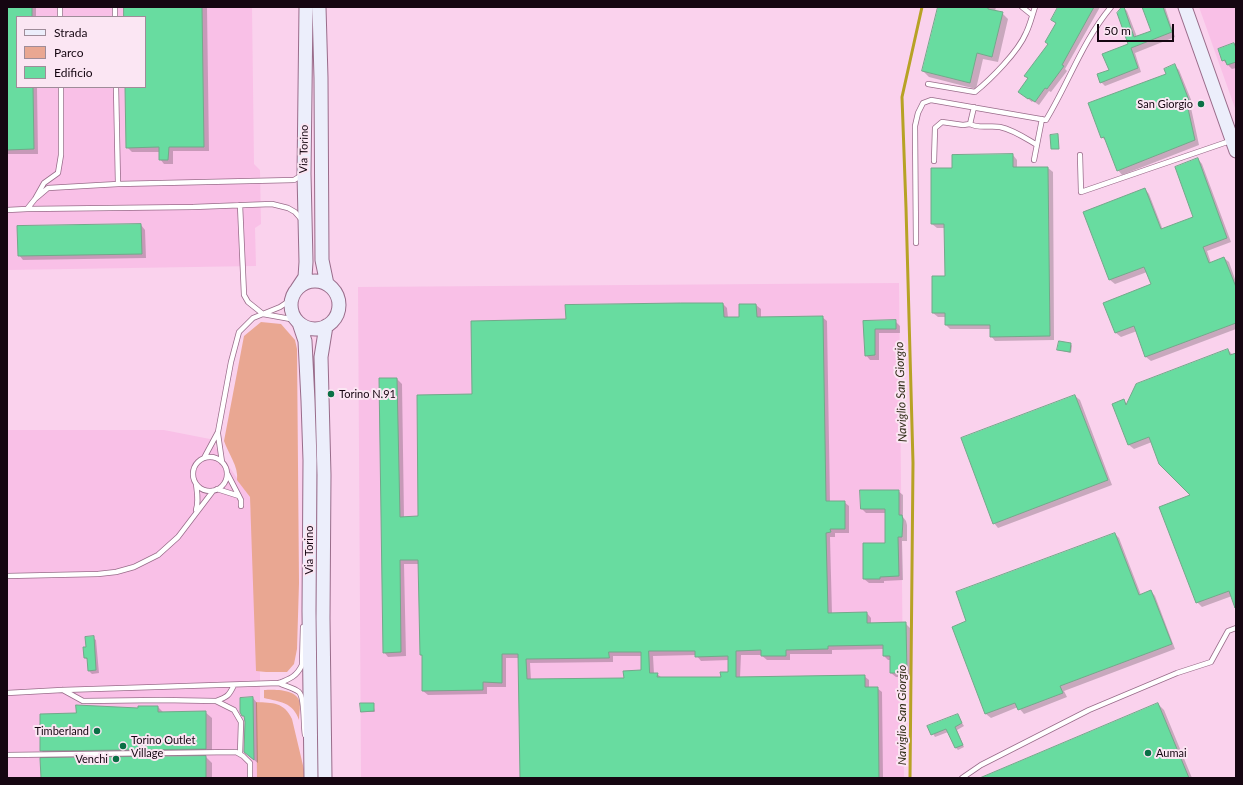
<!DOCTYPE html>
<style>
body{margin:0}
#map{position:relative;width:1243px;height:785px;overflow:hidden;background:#fad2ed;font-family:Lato,sans-serif}
canvas{display:block}
.frame{position:absolute;inset:0;border:8px solid #150611;pointer-events:none}
.legend{position:absolute;left:16px;top:16px;width:130px;height:72px;box-sizing:border-box;background:#fbe6f3;border:1px solid #9f8c99;margin:0;padding:5px 7px;list-style:none;font-size:12px;color:#150611}
.legend li{display:flex;align-items:center;gap:8px;height:20px}
.legend b{width:20px;border:1px solid #9f8c99}
.scale{position:absolute;left:1097px;top:24px;width:77px;height:18px;box-sizing:border-box;border:2px solid #150611;border-top:0;padding-left:5px;font-size:12px;line-height:14px;white-space:nowrap;color:#150611;-webkit-text-stroke:3px #fbe6f3;paint-order:stroke}
</style>
<div id="map">
<canvas width="1243" height="785"></canvas>
<div class="frame"></div>
<ul class="legend">
<li><b style="height:5px;background:#eceefb"></b>Strada</li>
<li><b style="height:11px;background:#e9a792"></b>Parco</li>
<li><b style="height:11px;background:#68dca0"></b>Edificio</li>
</ul>
<div class="scale">50 m</div>
</div>
<script>
const ctx = document.querySelector('canvas').getContext('2d');
ctx.lineJoin = 'round';
function fillPath(path, color) { ctx.fillStyle = color; ctx.fill(path, 'evenodd'); }
function stroke(path, color, width, dash) { ctx.strokeStyle = color; ctx.lineWidth = width; ctx.lineCap = dash ? 'butt' : 'round'; ctx.setLineDash(dash || []); ctx.stroke(path); }
function label(font, color, halo, rows, align = 'center') {
  ctx.font = font + ' Lato,sans-serif'; ctx.lineWidth = 4; ctx.setLineDash([]); ctx.textBaseline = 'middle'; ctx.strokeStyle = halo; ctx.fillStyle = color; for (const [text, x, y, turn = 0] of rows) {
    ctx.save(); ctx.translate(x, y); ctx.rotate((+turn || 0) * Math.PI / 180); ctx.textAlign = isNaN(turn) ? turn : align; if (halo) ctx.strokeText(text, 0, 0); ctx.fillText(text, 0, 0); ctx.restore();
  }
}
fillPath(new Path2D(`
 M7,7h245l2,157 6,6 1,54 -6,4 1,38 -249,4zM17,17h128v70h-128z
 M1199,7h37v104z
 M899,283l5,495h-543l-3,-491z
 M7,430h157l46,9 40,58 10,178v103h-253z`), '#f9c0e7');
fillPath(new Path2D(`
 M261,322l20,2 14,16 2,9 2,234 -2,66 -3,15 -7,8h-21l-10,-1 -6,-174 -13,-17c2,-13 -9,-27 -13,-39l20,-105z
 M264,690c11,-1 35,-1 36,14 0,5 -1,11 -1,16 -6,-18 -19,-18 -35,-22z
 M256,702c17,1 28,0 36,17l14,59h-49z`), '#e9a792');
fillPath(new Path2D(`
 M7,7h29v10h-19v70h20l1,67h-31z
 M125,7h82l2,144h-36v13h-9l-4,-5v-7h-28l-5,-5 -1,-60h19v-70h-20z
 M939,7h57l-1,4 7,2 6,6 -10,43 -15,-3 -7,30 -47,-12 -6,-6z
 M1059,7h41l-35,62 2,2 -16,21 -2,-1 -10,14 -6,-4 -1,1 -13,-10 10,-13 -3,-3 23,-32 8,-20 -5,-4z
 M1123,7l4,4 10,26 15,-6 -9,-24h22l10,30 -40,16 6,19 -36,14 -4,-4 29,-38z
 M1236,43v25l-4,1 -9,-9 -4,-10z
 M1175,66l4,4 15,37 -3,1 8,37 -77,30 -4,-5 -11,-28 -5,-5z
 M1013,155l4,5v8h31l5,4 1,168 -59,1 -4,-5v-7h-41l-4,-4v-8h-8l-5,-4 13,-36 -1,-49h-8l-5,-4 21,-55z
 M1198,159l4,5 29,78 -24,9 4,12 13,-5 5,4 7,20v47l-85,32 -5,-4 -9,-26 -16,6 -5,-4 -12,-30 48,-18 -5,-13 -32,12 -5,-4 -26,-68 61,-23 4,5 14,36 31,-13z
 M141,225l4,5 1,28 -123,2 -4,-5z
 M723,304l4,4 1,10h12v-13h16l5,4v9l61,-1 5,4 3,181h14l5,4v27h-14v4h-5l2,77 35,-1 4,5v6l34,-1 5,5 1,49h-15l-5,-4v-13h-3l-4,-4v-7l-52,1v4h-42v6h-23l-6,-5h-20l-1,23 124,-2 5,4v8h8l5,4 1,86h-362l-2,-120h-13v29h-19v7l-59,1 -5,-4v-34l-2,-2 -1,-91h-16l2,92 -18,1 -4,-5 13,-273 5,5 2,133h15l54,-122 94,-75zM696,655l5,6 28,-1v13l-7,5h-60l-5,-4h-3l-1,-18zM613,656h29v15l-17,8 -94,1 -1,-17 83,-1z
 M895,321l5,5v7h-21v27h-9l-4,-5 -2,-33z
 M1071,344l1,2 -1,7 -13,-3z
 M1228,350l5,5 3,-1v245l-4,-3 -30,11 -5,-5 -5,-107 -40,-53 -18,7 -5,-4 -16,-40 11,-4 4,4z
 M1075,396l5,4 32,85 -114,43 -4,-5z
 M898,491l5,4v22l3,4 1,4v16h-5l1,39 -19,1v2h-15l-5,-4 22,-35v-31h-20l-4,-4z
 M1115,534l4,4 22,57 10,-4 4,5 20,53 -111,42 3,6 -43,17 -6,-7 -27,11 -5,-4 -33,-86 15,-6z
 M93,638l3,2 3,33 -7,1 -3,-3 -1,-11 -3,-2 2,-10z
 M253,698l4,5 1,60 -8,-6 -4,-35 -1,-4 -2,-3z
 M373,704l2,8h-12l-1,-1z
 M1158,704l6,6 28,68h-210z
 M158,707l6,6 41,-1 7,6v36l-164,3 -7,-7 98,-41z
 M957,715l7,11 -7,4 7,17 -6,3 -2,-2 -8,-16 -13,5 -6,-10z
 M206,757l6,6v15h-170z`), '#0003');
stroke(new Path2D(`
 M910,778l3,-315 -7,-255 -4,-111 20,-90`), '#b7a225', 3);
const building = new Path2D(`
 M7,7h25v10h-15v70h16l1,62 -27,1z
 M124,7h78l2,140h-35l-1,13h-9v-13l-33,1 -1,-61h20v-70h-21z
 M938,7h50v2l15,3 -11,45 -15,-4 -7,30 -48,-12z
 M1058,7h36l-32,58 2,1 -17,23 -2,-1 -10,14 -6,-4 -1,1 -10,-7 10,-14 -4,-2 24,-32 -3,-2 11,-19 -5,-3z
 M1122,7h2l10,30 17,-6 -9,-24h21l9,25 -41,16 7,20 -38,15 -3,-9 12,-4 -7,-16 26,-10 -11,-31z
 M1234,43l2,5v14l-9,3 -2,-5 -3,1 -4,-12z
 M1175,64l15,39 -3,1 8,36 -78,31 -13,-34 -3,1 -13,-35 78,-29 -2,-5z
 M1058,134l1,15h-8l-1,-14z
 M1013,154v13h35l2,169 -60,1v-12h-45v-12h-13v-37h13l-1,-52h-13v-56h21v-13z
 M1198,158l29,80 -24,9 6,16 15,-6 12,30v36l-91,34 -11,-31 -19,7 -12,-30 48,-19 -7,-17 -35,13 -26,-68 62,-24 16,41 32,-12 -18,-50z
 M141,224l1,30 -124,2 -1,-30z
 M681,303h42l1,14h15v-13h17l1,13 66,-1 3,185h19v28h-15l1,3 -5,1 2,80 39,-1v11l39,-1 1,51h-17v-17h-7v-11l-55,1v3l-42,1v6h-25v-6l-25,1v26l129,-2v12h13l1,91h-359l-2,-124h-16v29l-19,-1v8l-61,1v-36h-2l-2,-95h-18l1,92 -18,1 -4,-275h18l3,139 18,-1 -1,-121 55,-1 -1,-73 95,-2 -1,-14zM649,651h46v6l33,-1v16h-8l1,5h-64l1,-4h-8zM609,652h32v18l-18,1 1,7 -97,1 -1,-20 83,-1z
 M896,320v9h-21v26l-10,1 -2,-35z
 M1059,341l12,2 -1,9 -13,-2z
 M1228,349l2,6 6,-2 -1,255 -6,-17 -33,12 -37,-96 31,-12 -31,-31 -10,-27 -21,8 -16,-41 12,-5 2,6 10,-21z
 M1075,395l33,85 -115,44 -32,-86z
 M860,490h39v25h3l1,5 -1,17h-4l1,39 -19,1v2h-17v-36h22v-34h-24z
 M1115,533l24,62 12,-5 21,54 -112,42 3,7 -45,17 -3,-7 -30,11 -33,-87 14,-6 -10,-29z
 M94,636l2,34 -8,1 -1,-13h-3l-1,-11h3l-1,-10z
 M253,697l1,63 -10,-8 1,-30 -1,-6h-2l-2,-4v-14z
 M360,703h14v8l-13,1z
 M1158,703l31,75h-209z
 M76,705l62,3v-2h20v6l48,-1v38l-166,2v-37l36,-1z
 M958,714l4,9 -7,4 8,18 -8,3 -9,-19 -15,6 -4,-9z
 M206,756v22h-165l-1,-20z`);
fillPath(building, '#68dca0');
stroke(building, '#73a88a', 1);
const lane = new Path2D(`
 M60,7v10
 M115,7v10
 M1022,7l10,8
 M928,84l47,8c16,-13 43,-40 51,-59 4,-8 6,-17 9,-26
 M116,87l2,97 176,-4 8,-5
 M970,124c9,5 20,1 30,3 14,3 25,11 37,18
 M1080,155l1,37 149,-51
 M1034,160l8,-41
 M934,161l1,-33 7,-6 21,3 7,-1 4,-17
 M35,199l9,-16 14,-10 3,-18v-68
 M240,205l4,90 4,7 15,12 33,6
 M27,209l166,-2 79,-3 16,4 7,4 7,8
 M7,210l20,-1 8,-10 13,-11 70,-4
 M916,243l-1,-117 3,-13 5,-10 8,-3 115,20c23,-38 36,-78 65,-113
 M218,434l4,28
 M193 474a17 17 0 1 1 34 0a17 17 0 1 1-34 0Z
 M204,458l14,-26 13,-70 8,-30 14,-14 27,-11 6,-4 8,-11
 M227,473l14,27v6
 M196,484c1,8 3,17 0,26
 M217,489l22,7
 M7,576l91,-2 18,-2 18,-5 24,-12 20,-18 35,-46
 M279,683c6,3 15,5 20,9 6,6 4,33 6,43
 M63,690l20,11 78,-1 55,1 18,9 7,12 -1,32
 M7,693l55,-3 217,-7c11,-4 18,-7 23,-18l1,-38
 M216,701c11,-4 13,-5 18,-16
 M7,755l229,-3 7,4 7,7v15
 M962,778l19,-13 108,-55 88,-37 34,-11 17,-31 8,-3`);
const secondary = new Path2D(`
 M319,7l2,71 1,182 5,24
 M1185,7l51,144
 M291 305a24 24 0 1 1 48 0a24 24 0 1 1-48 0Z
 M297,289l8,-12 1,-15 -2,-88 2,-167
 M299,323l6,18 3,60 2,59 -1,151 2,167
 M325,778l-2,-160 1,-143 -3,-118 5,-31`);
stroke(lane, '#996c8a', 6);
stroke(secondary, '#996c8a', 15);
stroke(lane, '#fff', 4.5);
stroke(secondary, '#eceefb', 13);
for (const [x, y, r, color] of [
 [1201,104,4,"#0a7046"],
 [331,394,4,"#0a7046"],
 [97,731,4,"#0a7046"],
 [123,746,4,"#0a7046"],
 [1148,753,4,"#0a7046"],
 [116,759,4,"#0a7046"]
]) { const dot = new Path2D(); dot.arc(x, y, r, 0, 2 * Math.PI); ctx.fillStyle = color; ctx.fill(dot); stroke(dot, '#fbe6f3', 1.5); }
label('11px', '#150611', '#fbe6f3', [
 ["San Giorgio",1193,104],
 ["Torino N.91",339,394,"left"],
 ["Timberland",89,731],
 ["Torino Outlet",131,740,"left"],
 ["Village",131,753,"left"],
 ["Aumai",1156,753,"left"],
 ["Venchi",108,759]
], 'right');
label('11px', '#150611', '#fbe6f3', [
 ["Via Torino",304,149,-89],
 ["Via Torino",309,550,-90]
]);
label('italic 12px', '#302c18', '#fbe6f3', [
 ["Naviglio San Giorgio",901,392,-92],
 ["Naviglio San Giorgio",902,715,-90]
]);
</script>
